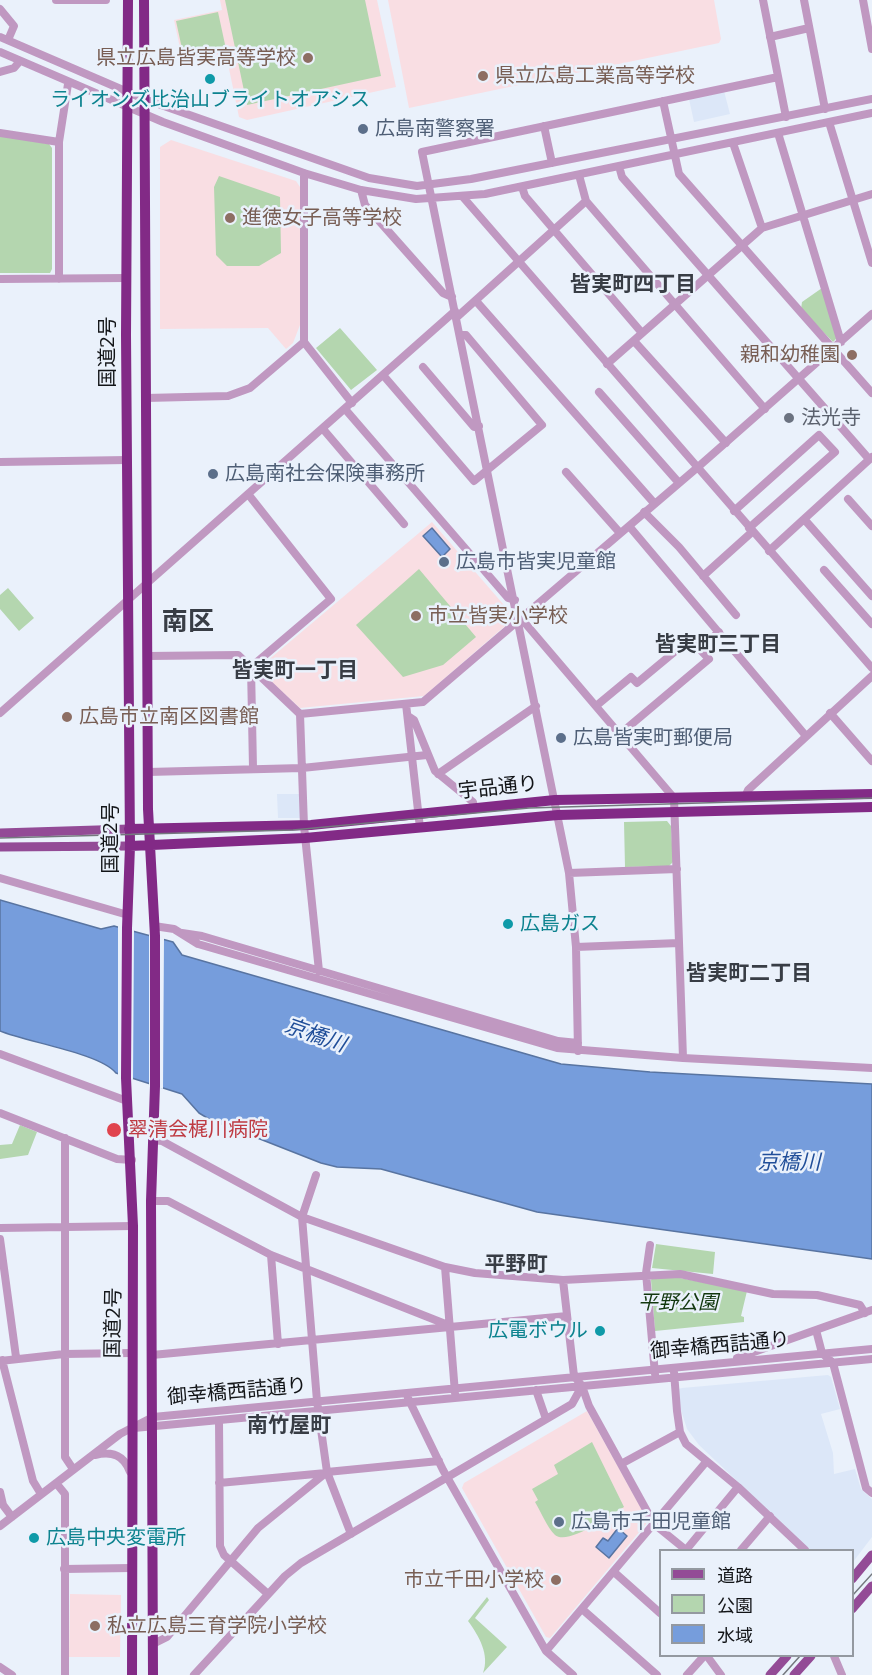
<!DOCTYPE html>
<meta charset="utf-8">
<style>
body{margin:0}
#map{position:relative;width:872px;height:1675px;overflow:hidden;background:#eaf1fb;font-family:Bitter,"Noto Sans JP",serif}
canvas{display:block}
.legend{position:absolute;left:659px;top:1549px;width:195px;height:108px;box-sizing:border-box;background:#eaf1fb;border:2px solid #9499a0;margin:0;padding:8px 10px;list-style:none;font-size:18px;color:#121417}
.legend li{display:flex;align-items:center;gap:12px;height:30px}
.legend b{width:30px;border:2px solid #9499a0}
</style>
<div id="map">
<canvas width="872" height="1675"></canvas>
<ul class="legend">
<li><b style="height:8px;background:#934b96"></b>道路</li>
<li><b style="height:16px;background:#b4d6af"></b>公園</li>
<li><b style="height:16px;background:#769ddc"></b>水域</li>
</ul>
</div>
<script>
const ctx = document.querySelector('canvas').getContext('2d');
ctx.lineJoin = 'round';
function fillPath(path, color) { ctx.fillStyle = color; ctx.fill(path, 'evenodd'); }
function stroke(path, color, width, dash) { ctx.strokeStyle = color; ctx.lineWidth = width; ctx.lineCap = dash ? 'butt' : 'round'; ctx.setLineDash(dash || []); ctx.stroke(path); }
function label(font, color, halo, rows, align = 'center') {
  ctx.font = font + ' Bitter,"Noto Sans JP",serif'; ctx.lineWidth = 5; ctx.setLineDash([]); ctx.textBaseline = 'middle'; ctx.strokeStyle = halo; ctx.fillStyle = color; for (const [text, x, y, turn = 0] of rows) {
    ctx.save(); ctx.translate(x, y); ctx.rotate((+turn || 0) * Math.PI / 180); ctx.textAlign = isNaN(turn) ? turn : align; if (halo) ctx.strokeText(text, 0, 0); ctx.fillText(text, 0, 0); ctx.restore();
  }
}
fillPath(new Path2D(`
 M724,91l6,23 -36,8 -5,-23z
 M277,794h24v24h-23z
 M828,1375l3,2 9,32 -19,5 12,39 1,21 21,-5 6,20 11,10v38l-19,25 -1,-12h-42l-111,-105 -12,-16 -7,-22 -2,-18 4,-1z`), '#dce7f8');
fillPath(new Path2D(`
 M220,0h157l19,87 -149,33 -8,-3 -13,-63 -43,8 -9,-42 48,-10z
 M388,0h326l7,39 -2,4 -310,65z
 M171,140l125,41 4,6v138l-7,18 -7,6 -18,-21 -108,1v-182z
 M432,522l78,90 2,8 -88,76 -124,12 -39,-36 -1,-5z
 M587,1411l60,108 -1,5 -96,114 -4,-1 -84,-149 2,-5z
 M70,1594l51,1 -1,62h-51z`), '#f9dee3');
fillPath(new Path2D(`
 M225,0h140l16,76 -134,29z
 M218,12l8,37 -42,9 -8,-37z
 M0,136l49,8 3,4v121l-2,4h-50z
 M219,176l61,21 1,56 -22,13h-32l-11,-11 -2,-68z
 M822,288l15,50 -4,4 -32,-33 1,-7z
 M340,328l37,42 -26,20 -35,-42z
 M419,569l57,68 -33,28 -40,12 -47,-52z
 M8,588l26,30 -15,13 -19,-22v-14z
 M667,821l4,5 2,36 -4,4 -44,1 -1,-45z
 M20,1125l17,7 -9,23 -28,4v-14l12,-1z
 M656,1244l59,8 -2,22 -61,-6z
 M653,1276h17l77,15 -6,25 3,1v5l-89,9 -4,-51z
 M592,1442l32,65c-14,8 -56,39 -69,28 -8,-8 -14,-23 -20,-33l3,-2 -6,-11 26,-15 -4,-9z
 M487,1597l2,3 -14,18 32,29 -24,26c7,-18 -4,-37 -15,-52z`), '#b4d6af');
const water = new Path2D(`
 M432,528l18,21 -8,8 -19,-21z
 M0,900l101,29 13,-3 59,16 9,13 379,109 89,8 222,12v175l-335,-47 -156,-43 -44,-2 -16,-4 -112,-44 -10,-6 -17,-19 -66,-21c-16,-20 -90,-31 -116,-42z
 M618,1528l9,8 -18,22 -13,-11 7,-9 5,3z`);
fillPath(water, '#769ddc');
stroke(water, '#5874a1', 1.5);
fillPath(new Path2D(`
 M118,925l16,5 -1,150 -15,-4z
 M149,934l15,4 -1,151 -14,-4z`), '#eaf1fb');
stroke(new Path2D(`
 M56,0h50
 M763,0l23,117
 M804,0l21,109
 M863,0l9,49
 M0,9l14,17 -6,14
 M0,37l144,62 225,79 48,8 54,-7 401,-80
 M770,37l39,-9
 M0,52l163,70 141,51 57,17 55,9 69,-5 387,-81
 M0,72l14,-4 6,-7
 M663,101l16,73 193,219
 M829,122l43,141
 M544,126l8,37
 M0,133l59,9
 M778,133l63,209
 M733,143l29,85
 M619,166l3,11 247,282
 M579,175l7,26 179,208
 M522,187l3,9 117,137
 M361,190l4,15 78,88 9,4
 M462,196l410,472
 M0,279l126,-1
 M59,279v-137l9,-58
 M476,301l178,202
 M457,317l129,-116
 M634,341l92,102
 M304,342l48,61
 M607,364l155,-136 110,-34
 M423,367l51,60 5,-1
 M383,375l91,106 68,-56 -76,-90h-6
 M599,392l80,91
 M146,398l82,-2 22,-8 54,-46v-169
 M345,409l163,189 7,2
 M323,429l81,95
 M0,462l127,-2
 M566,472l54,61
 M248,494l83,105 -80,68 2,101
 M848,499l24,27
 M734,511l85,-76 16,17 -86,76
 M644,512l35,35 57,68
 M804,519l68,77
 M629,526l177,210
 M769,551l103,-94
 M824,570l48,54
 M703,576l49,-44
 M519,620l6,3 149,175 9,260
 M699,649l20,-17
 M148,656l90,-1 62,59 123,-12 275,-235 174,-153
 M406,704l14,124
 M596,706l35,-29 6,6 53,-44 19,20 -89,75
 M0,713l455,-402
 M830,713l42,48
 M300,714l4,112 15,145
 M408,716l6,4 21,51 38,31 1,7
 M148,772l154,-4 125,-13
 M438,774l98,-68
 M745,797l3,-7 124,-114
 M569,873l108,-4
 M0,878l128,37
 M154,926l20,3 24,15 359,104 126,10 189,10
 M182,933l20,3 356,105 20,2
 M576,947l103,-4
 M578,1051l-2,-104 -7,-74 -147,-721 356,-75
 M0,1054l127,47
 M0,1113l117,46 15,1
 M65,1138v319l8,12
 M153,1140l9,1 140,76 143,50 30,6 88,7 117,-6 93,20 44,1 43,10 5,8
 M316,1175l-14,42 15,184 10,71 24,62
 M151,1201h17l103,54 177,70
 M0,1228l133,-2
 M0,1239l16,118
 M650,1245l-4,28 9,101
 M271,1255l7,89
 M445,1267l10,126
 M563,1280l11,96 8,10 7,20 65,118 32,26
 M816,1330l6,23 11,10 33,125 6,5
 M152,1355l415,-39
 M737,1358l135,-48
 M2,1360l31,121 8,13
 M0,1361l64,-7 67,-1
 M674,1372l3,39 3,21 6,12 52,43 67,63
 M536,1390l10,29
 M408,1398l35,72 103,181 27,24
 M219,1421l1,125 4,9 44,39
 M134,1428l738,-69
 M95,1455c17,-4 29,0 35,17
 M621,1464l59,-32
 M56,1483l9,11v181
 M219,1483l107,-10
 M0,1492l3,13 9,12
 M0,1526l120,-92 33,-17 719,-68
 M686,1550l52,-63
 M741,1550l29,-34
 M64,1569l67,-1
 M614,1572l46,41
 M582,1609l75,66
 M153,1644l14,-7 91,-109 69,-56 112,-11
 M546,1651l160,-189
 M707,1656l14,19
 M834,1656l8,19
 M0,1667l12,8
 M194,1675l91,-99 16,-13 271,-159 10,-18
 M687,1675l17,-19`), '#c098c1', 8);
stroke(new Path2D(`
 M0,833l129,-4
 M0,847l130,-1
 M852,1579l20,-24
 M852,1609l20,-23
 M770,1675l17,-19
 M794,1675l17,-19`), '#934b96', 9);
stroke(new Path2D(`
 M128,0l-2,335 4,511 -3,82 -1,150 7,148 -1,449
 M144,0l4,809 7,127v150l-4,115 2,474
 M129,829l182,-4 244,-25 317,-6
 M130,846l175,-8 253,-23 314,-8`), '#822a86', 10);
stroke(new Path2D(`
 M0,838l293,-8 236,-22 343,-10
 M852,1596l20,-22
 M783,1675l17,-19`), '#74787e', 1.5);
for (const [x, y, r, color] of [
 [308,58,6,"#8d6e63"],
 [483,76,6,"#8d6e63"],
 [210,79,6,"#0f9aa8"],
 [363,129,6,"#5c6f8a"],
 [230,218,6,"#8d6e63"],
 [852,355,6,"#8d6e63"],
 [789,418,6,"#6b7280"],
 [213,474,6,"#5c6f8a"],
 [444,562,6,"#5c6f8a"],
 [416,616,6,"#8d6e63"],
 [67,717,6,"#8d6e63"],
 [561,738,6,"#5c6f8a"],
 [508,924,6,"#0f9aa8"],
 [114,1130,8,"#e0444e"],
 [600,1331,6,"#0f9aa8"],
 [559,1522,6,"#5c6f8a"],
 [34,1538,6,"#0f9aa8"],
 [556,1580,6,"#8d6e63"],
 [95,1626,6,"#8d6e63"]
]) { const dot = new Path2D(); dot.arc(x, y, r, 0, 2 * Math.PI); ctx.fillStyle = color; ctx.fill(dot); stroke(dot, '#eaf1fb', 2); }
label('20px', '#785e54', '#eaf1fb', [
 ["県立広島皆実高等学校",296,58,"right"],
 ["県立広島工業高等学校",495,76],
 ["進徳女子高等学校",242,218],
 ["親和幼稚園",840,355,"right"],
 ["市立皆実小学校",428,616],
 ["広島市立南区図書館",79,717],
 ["市立千田小学校",544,1580,"right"],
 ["私立広島三育学院小学校",107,1626]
], 'left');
label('20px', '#0d838f', '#eaf1fb', [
 ["ライオンズ比治山ブライトオアシス",210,100,"center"],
 ["広島ガス",520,924],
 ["広電ボウル",588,1331,"right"],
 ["広島中央変電所",46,1538]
], 'left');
label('20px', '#4e5e75', '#eaf1fb', [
 ["広島南警察署",375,129],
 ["広島南社会保険事務所",225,474],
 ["広島市皆実児童館",456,562],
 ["広島皆実町郵便局",573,738],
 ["広島市千田児童館",571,1522]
], 'left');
label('20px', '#121417', '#eaf1fb', [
 ["国道2号",108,352,-90],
 ["宇品通り",498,788,-6],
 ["国道2号",111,838,-90],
 ["国道2号",114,1323,-89],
 ["御幸橋西詰通り",720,1346,-5],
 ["御幸橋西詰通り",237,1392,-5]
]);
label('20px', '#5b616d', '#eaf1fb', [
 ["法光寺",801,418]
], 'left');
label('20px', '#be3a42', '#eaf1fb', [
 ["翠清会梶川病院",128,1130]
], 'left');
label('italic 20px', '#12370e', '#eaf1fb', [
 ["平野公園",678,1303]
]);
label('bold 21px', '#383d45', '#eaf1fb', [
 ["皆実町四丁目",633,285],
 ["皆実町三丁目",718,645],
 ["皆実町一丁目",295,671],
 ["皆実町二丁目",749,974],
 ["平野町",516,1265],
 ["南竹屋町",289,1426]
]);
label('italic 21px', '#204e99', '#eaf1fb', [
 ["京橋川",315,1036,19],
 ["京橋川",789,1163]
]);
label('bold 26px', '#383d45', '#eaf1fb', [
 ["南区",188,623]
]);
</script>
